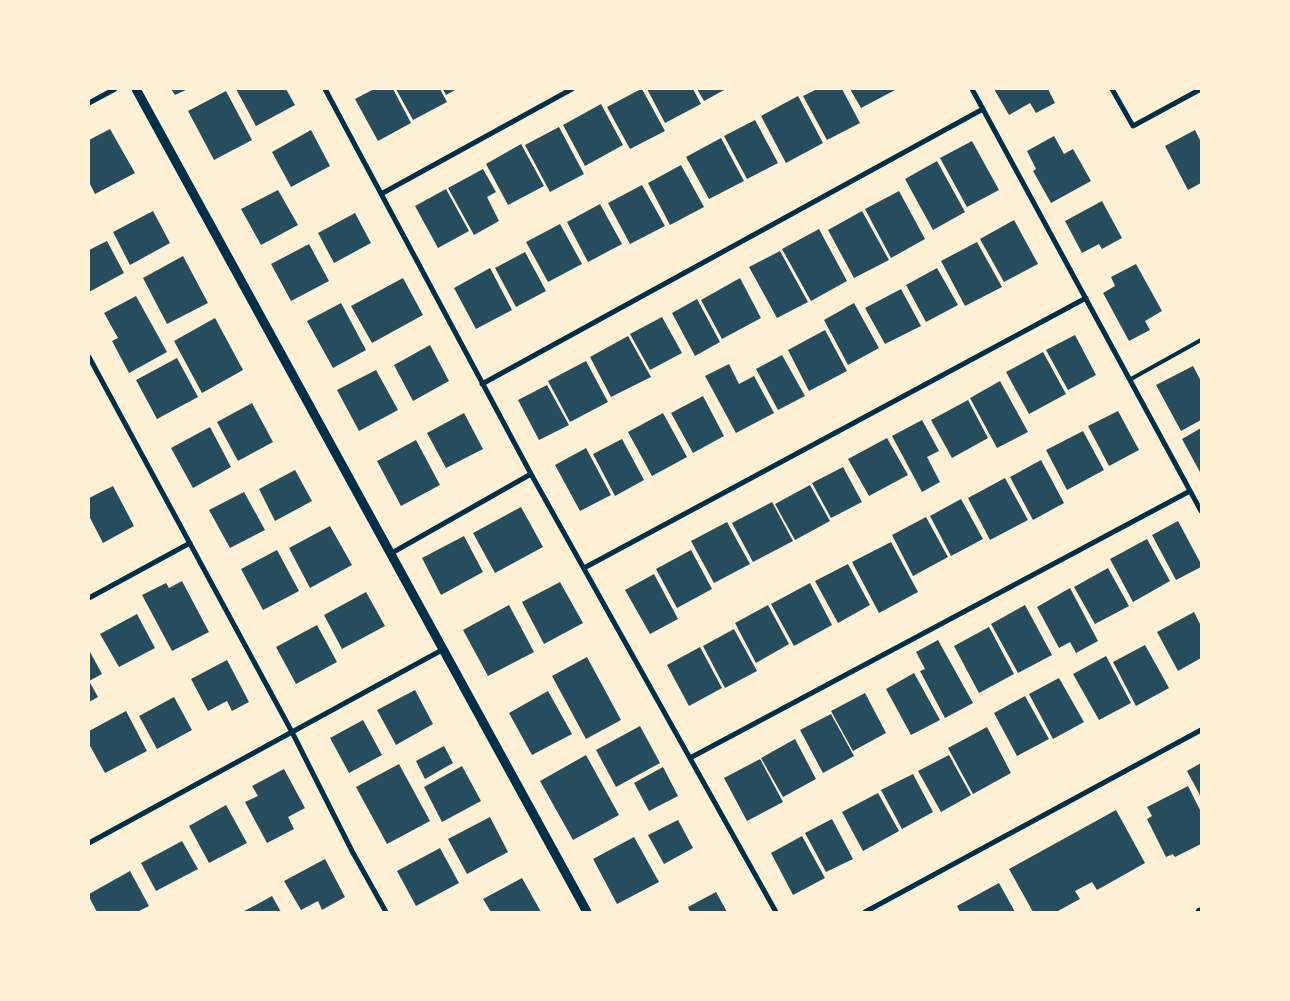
<!DOCTYPE html>
<style>
body{margin:0}
#map{position:relative;width:1290px;height:1001px;overflow:hidden;background:#fdf0d5;font-family:"Golos Text",sans-serif}
canvas{display:block}
.frame{position:absolute;inset:0;border:90px solid #fdf0d5;pointer-events:none}
</style>
<div id="map">
<canvas width="1290" height="1001"></canvas>
<div class="frame"></div>
</div>
<script>
const ctx = document.querySelector('canvas').getContext('2d');
ctx.lineJoin = 'round';
function fillPath(path, color) { ctx.fillStyle = color; ctx.fill(path, 'evenodd'); }
function stroke(path, color, width, dash) { ctx.strokeStyle = color; ctx.lineWidth = width; ctx.lineCap = dash ? 'butt' : 'round'; ctx.setLineDash(dash || []); ctx.stroke(path); }
fillPath(new Path2D(`
 M171,89h17l-13,6z
 M236,89h50l9,16 -39,21z
 M374,89h19l18,34 -33,18 -23,-42z
 M396,89h44l7,13 -34,18z
 M443,89h14l-11,6z
 M641,89h1l23,42 -35,18 -23,-42z
 M647,89h46l8,15 -36,19z
 M697,89h29l-22,12z
 M817,89h25l18,34 -33,17 -24,-44z
 M850,89h47l-36,19z
 M994,89h54l7,14 -19,10 -6,-10 -21,12z
 M226,91l26,49 -38,20 -26,-49z
 M798,96l25,47 -37,20 -25,-47z
 M601,104l22,41 -38,21 -22,-41z
 M755,120l23,43 -31,16 -23,-43z
 M559,127l25,47 -34,18 -25,-47z
 M110,129l25,44 -40,21 -6,-12v-42z
 M311,130l19,36 -39,21 -19,-35z
 M1195,130l6,12v41l-13,7 -23,-44z
 M1054,136l10,18 9,-5 18,32 -40,22 -18,-32 3,-2 -9,-18z
 M721,138l23,43 -35,18 -23,-42z
 M972,141l27,49 -32,17 -27,-49z
 M521,144l23,42 -36,19 -22,-41z
 M937,161l28,51 -32,18 -28,-51z
 M681,165l23,42 -34,18 -22,-42z
 M483,169l13,23 -9,5 12,24 -25,14 -26,-47z
 M642,185l23,41 -35,18 -22,-41z
 M446,189l23,42 -31,17 -23,-42z
 M278,190l20,35 -37,20 -20,-36z
 M899,191l26,48 -34,19 -26,-49z
 M1102,201l20,37 -20,11 -3,-5 -17,9 -17,-32z
 M600,204l22,40 -34,18 -21,-40z
 M153,211l17,32 -40,22 -17,-33z
 M862,211l27,49 -35,18 -26,-48z
 M355,213l16,30 -37,20 -16,-30z
 M1014,220l24,44 -34,18 -24,-43z
 M560,224l22,40 -34,18 -22,-40z
 M819,229l28,52 -36,20 -29,-52z
 M107,241l17,32 -35,19v-42z
 M977,242l25,45 -37,19 -24,-45z
 M309,244l20,37 -38,20 -20,-37z
 M780,251l28,51 -31,16 -28,-51z
 M525,252l21,39 -30,16 -21,-39z
 M183,256l25,47 -41,21 -24,-46z
 M1136,264l26,47 -17,10 5,9 -21,11 -26,-48 12,-7 -4,-9z
 M490,268l22,42 -36,19 -22,-41z
 M937,268l21,37 -32,17 -20,-37z
 M403,278l20,37 -51,28 -21,-37z
 M740,278l21,40 -39,21 -21,-39z
 M901,289l20,37 -36,18 -20,-36z
 M136,296l31,56 -38,21 -17,-32 6,-3 -14,-25z
 M697,299l23,43 -25,14 -23,-43z
 M341,303l25,47 -33,18 -26,-47z
 M854,303l25,45 -31,17 -24,-45z
 M662,317l20,36 -32,17 -20,-36z
 M215,318l28,52 -41,23 -28,-52z
 M825,330l22,41 -38,20 -21,-41z
 M1075,335l21,40 -28,15 -22,-40z
 M628,336l23,41 -40,20 -21,-40z
 M430,345l19,36 -36,20 -19,-36z
 M1043,352l23,42 -37,20 -23,-42z
 M782,355l23,41 -27,14 -22,-41z
 M177,358l21,39 -41,22 -21,-39z
 M586,361l22,41 -38,20 -22,-41z
 M729,364l10,20 15,-8 20,37 -38,20 -31,-57z
 M1193,366l8,15v39l-20,11 -25,-46z
 M376,370l22,40 -39,21 -22,-41z
 M1000,381l28,51 -31,16 -27,-50z
 M547,385l22,40 -30,15 -21,-40z
 M703,396l21,40 -31,17 -22,-40z
 M968,400l20,38 -36,20 -21,-38z
 M252,403l21,39 -35,19 -21,-39z
 M1118,411l21,39 -30,16 -21,-40z
 M464,413l19,36 -37,19 -19,-35z
 M663,413l24,44 -35,19 -24,-44z
 M922,420l17,31 -12,6 13,25 -18,10 -30,-56z
 M210,427l21,40 -38,21 -22,-40z
 M1201,428v46l-19,-35z
 M1083,431l21,39 -37,20 -21,-40z
 M887,438l21,37 -39,21 -21,-37z
 M622,439l22,41 -29,16 -22,-42z
 M416,440l24,45 -39,21 -24,-45z
 M586,448l25,47 -31,16 -25,-46z
 M1041,460l23,43 -31,17 -23,-43z
 M843,467l19,35 -31,16 -19,-35z
 M295,470l17,31 -37,20 -16,-32z
 M1005,478l23,42 -38,20 -22,-42z
 M810,485l20,36 -35,19 -20,-36z
 M113,486l21,40 -31,17 -14,-27v-18z
 M244,492l21,38 -35,18 -21,-38z
 M961,499l22,40 -32,17 -21,-40z
 M772,502l21,39 -40,21 -21,-39z
 M521,507l22,40 -48,26 -22,-40z
 M926,517l22,40 -35,19 -21,-41z
 M1178,521l23,43v3l-25,13 -24,-45z
 M727,522l23,42 -36,19 -23,-42z
 M330,526l22,39 -42,23 -21,-40z
 M464,536l19,36 -42,23 -19,-37z
 M1147,539l23,42 -37,21 -23,-43z
 M891,542l27,50 -39,21 -27,-51z
 M277,550l22,41 -36,19 -22,-41z
 M691,550l21,39 -35,19 -21,-39z
 M848,564l22,41 -32,18 -23,-42z
 M1108,568l21,38 -34,18 -21,-37z
 M654,574l24,45 -28,15 -25,-44z
 M182,581l27,51 -37,19 -30,-56 24,-12 3,5z
 M560,582l23,41 -39,21 -22,-42z
 M810,583l22,42 -38,21 -23,-42z
 M1070,588l28,53 -22,12 -6,-11 -11,6 -22,-41z
 M366,592l19,34 -43,23 -18,-34z
 M509,605l25,47 -46,24 -25,-46z
 M768,605l21,39 -33,19 -21,-40z
 M1025,605l27,50 -34,18 -27,-49z
 M1194,612l7,14v32l-23,13 -21,-39z
 M137,614l18,34 -36,19 -19,-33z
 M317,625l20,37 -41,22 -20,-37z
 M989,627l25,47 -35,19 -25,-47z
 M734,629l23,42 -32,17 -22,-42z
 M938,640l35,63 -28,15 -25,-47 5,-2 -9,-17z
 M1145,645l24,43 -33,18 -23,-44z
 M700,647l22,41 -33,18 -22,-41z
 M89,650l13,24 -13,7 9,16 -9,5z
 M1106,656l25,47 -32,17 -26,-46z
 M587,657l34,63 -35,19 -34,-63z
 M227,660l22,42 -17,9 -5,-10 -19,10 -17,-32z
 M914,673l26,47 -29,15 -25,-46z
 M1059,678l25,44 -31,17 -24,-45z
 M415,690l18,34 -37,21 -19,-35z
 M548,691l24,43 -40,21 -23,-42z
 M865,693l21,40 -33,18 -22,-40z
 M1025,696l24,43 -32,17 -23,-43z
 M174,697l18,33 -35,19 -18,-33z
 M126,711l21,40 -42,22 -16,-29v-13z
 M831,714l23,42 -31,17 -23,-43z
 M363,720l19,35 -33,18 -19,-35z
 M640,726l20,37 -44,24 -20,-37z
 M987,727l24,46 -38,21 -25,-46z
 M795,739l21,40 -33,18 -22,-39z
 M444,746l9,17 -28,16 -9,-18z
 M586,755l33,60 -46,25 -33,-59z
 M949,755l22,40 -30,17 -23,-41z
 M760,759l23,43 -36,19 -23,-43z
 M1201,763v34l-14,-26z
 M399,764l31,57 -43,23 -31,-57z
 M462,766l19,35 -39,21 -18,-35z
 M663,767l15,29 -29,15 -15,-28z
 M284,769l21,39 -17,9 6,12 -27,14 -22,-41 13,-6 -6,-10z
 M913,774l20,38 -31,17 -21,-39z
 M1188,786l13,26v32l-26,13 -2,-3 -7,3 -19,-38 5,-3 -5,-9z
 M878,793l21,38 -36,20 -21,-39z
 M226,805l21,38 -38,20 -20,-37z
 M1116,810l29,53 -48,27 -5,-8 -17,9 5,8 -24,13h-23l-24,-43z
 M490,817l18,35 -41,22 -19,-35z
 M832,819l21,40 -27,13 -21,-39z
 M678,820l15,28 -29,16 -16,-29z
 M802,836l23,42 -32,17 -22,-42z
 M634,837l25,45 -42,22 -24,-45z
 M182,841l16,28 -42,22 -15,-28z
 M440,848l19,35 -43,23 -19,-35z
 M325,859l20,38 -23,13 -4,-9 -17,9 -17,-29z
 M130,871l19,35 -12,6h-40l-8,-15v-3z
 M522,878l19,34h-50l-8,-13z
 M999,883l16,29h-55l-3,-6z
 M716,892l11,20h-37l-2,-5z
 M272,896l9,16h-39l12,-6z`), '#264d5e');
stroke(new Path2D(`
 M1131,379l70,-39`), '#003049', 4);
stroke(new Path2D(`
 M325,89l206,385 245,438
 M972,89l229,422
 M1112,89l21,37 68,-37
 M89,103l26,-14
 M381,194l191,-105
 M89,357l203,375 60,119 34,61
 M482,384l501,-275
 M390,554l141,-80
 M584,568l502,-270
 M89,598l101,-55
 M690,758l500,-267
 M89,843l353,-193
 M865,912l336,-182`), '#003049', 5);
stroke(new Path2D(`
 M136,89l451,823
 M1200,912h1`), '#003049', 9);
</script>
